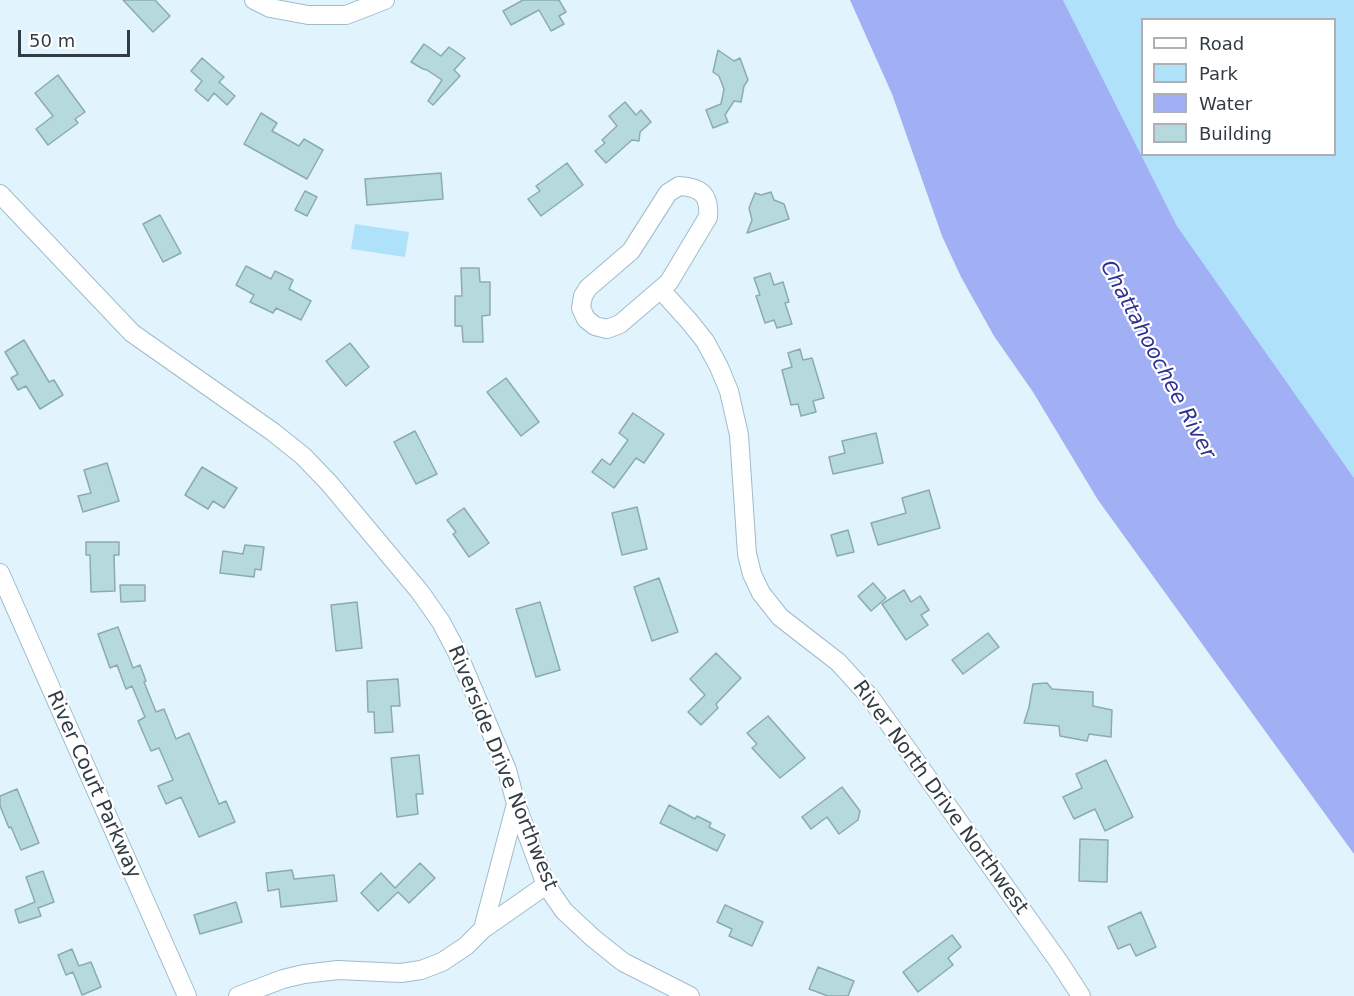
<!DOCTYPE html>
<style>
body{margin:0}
#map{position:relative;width:1354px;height:996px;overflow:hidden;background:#e1f4fd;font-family:"DejaVu Sans",sans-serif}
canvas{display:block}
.legend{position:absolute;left:1141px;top:18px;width:195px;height:138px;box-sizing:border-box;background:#fff;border:2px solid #adb1b4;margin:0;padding:8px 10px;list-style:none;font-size:18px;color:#313d43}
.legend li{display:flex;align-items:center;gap:12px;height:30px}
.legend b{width:30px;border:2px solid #adb1b4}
.scale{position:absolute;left:18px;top:30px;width:112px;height:27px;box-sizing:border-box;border:3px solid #313d43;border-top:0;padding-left:8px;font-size:18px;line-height:21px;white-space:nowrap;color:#313d43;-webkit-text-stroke:4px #fff;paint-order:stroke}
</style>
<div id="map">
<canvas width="1354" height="996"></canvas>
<ul class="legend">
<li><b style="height:8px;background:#fff"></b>Road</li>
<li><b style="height:16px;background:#afe2fa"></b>Park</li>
<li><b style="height:16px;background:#a1aff4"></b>Water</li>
<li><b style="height:16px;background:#b6d9de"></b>Building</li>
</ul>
<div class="scale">50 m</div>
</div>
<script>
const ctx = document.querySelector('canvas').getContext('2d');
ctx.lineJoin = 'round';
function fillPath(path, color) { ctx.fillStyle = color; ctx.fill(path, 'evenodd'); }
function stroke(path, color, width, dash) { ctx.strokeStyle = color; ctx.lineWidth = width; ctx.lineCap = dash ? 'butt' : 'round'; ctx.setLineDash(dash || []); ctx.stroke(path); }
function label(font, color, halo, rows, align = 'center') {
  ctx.font = font + ' "DejaVu Sans",sans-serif'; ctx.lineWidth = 4.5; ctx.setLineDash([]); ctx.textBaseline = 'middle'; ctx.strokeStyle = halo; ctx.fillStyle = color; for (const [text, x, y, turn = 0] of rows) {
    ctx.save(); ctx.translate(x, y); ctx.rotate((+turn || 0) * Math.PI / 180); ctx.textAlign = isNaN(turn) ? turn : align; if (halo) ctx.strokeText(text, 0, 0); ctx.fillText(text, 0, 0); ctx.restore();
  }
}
fillPath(new Path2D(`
 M1063,0h291v478l-177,-252zM1142,20h192v134h-192z
 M355,224l54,8 -4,25 -54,-8z`), '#afe2fa');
fillPath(new Path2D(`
 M850,0h213l114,226 177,252v376l-256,-354 -65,-108 -39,-56 -33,-59 -19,-41 -50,-142z`), '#a1aff4');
const building = new Path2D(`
 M123,0h32l15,16 -17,16z
 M523,0h36l7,12 -7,4 5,8 -13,7 -12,-21 -28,15 -8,-14z
 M424,44l17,12 8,-9 16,11 -11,12 6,6 -27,29 -5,-4 14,-21 -15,-10 -4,-1 -12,-7z
 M718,50l16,11 6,-3 8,22 -4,6 -3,16 -7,-1 -9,14 3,7 -15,6 -7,-18 15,-6 3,-15 -5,-13 -6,-4z
 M202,58l22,19 -5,5 16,14 -8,9 -13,-12 -6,8 -13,-11 7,-9 -11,-10z
 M58,75l27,37 -10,7 3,4 -30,22 -12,-16 17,-13 -18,-23z
 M625,102l11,13 5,-5 10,12 -11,10 -1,9 -7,-1 -26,23 -11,-12 10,-8 -3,-3 15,-14 -8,-10z
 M261,113l16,10 -5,8 27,15 5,-7 19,11 -16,29 -63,-35z
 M567,163l16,22 -42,31 -13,-17 12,-8 -4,-5z
 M441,173l2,26 -76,6 -2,-26z
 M305,191l12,6 -10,19 -12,-6z
 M771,192l3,8 10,4 5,15 -42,14 5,-13 -3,-12 6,-15 6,2z
 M160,215l21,38 -18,9 -20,-38z
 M246,266l25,13 4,-8 18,9 -4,9 22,12 -10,19 -25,-12 -3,5 -23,-11 4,-7 -18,-10z
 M461,268h18l1,14h10v33l-8,1 1,26h-20l-1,-16h-7v-30h7z
 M770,273l4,12 9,-3 6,20 -4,1 7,21 -15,4 -3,-8 -9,3 -9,-27 4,-1 -6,-17z
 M24,340l25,42 5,-2 9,15 -23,14 -14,-23 -8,4 -7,-12 7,-4 -13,-22z
 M350,343l19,24 -23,19 -20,-25z
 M800,349l3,11 9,-2 12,40 -11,3 3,11 -15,4 -3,-12 -7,1 -9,-35 10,-3 -4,-14z
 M506,378l33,44 -18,14 -34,-44z
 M633,413l31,21 -20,29 -8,-5 -22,30 -22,-16 10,-13 8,6 18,-25 -9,-7z
 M415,431l22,43 -21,10 -22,-42z
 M876,433l7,30 -50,11 -4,-17 16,-4 -3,-12z
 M107,463l12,38 -36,11 -5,-16 13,-3 -7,-23z
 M202,467l35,21 -13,20 -11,-7 -5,8 -23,-14z
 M929,490l11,38 -62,17 -7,-22 35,-10 -4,-15z
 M637,507l10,42 -25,6 -10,-42z
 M464,508l25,35 -20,14 -16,-23 3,-2 -9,-12z
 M848,530l6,22 -17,4 -6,-21z
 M86,542h33v13h-5l1,36 -24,1 -1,-37h-4z
 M245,545l19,2 -3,23 -6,-1 -1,8 -34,-4 3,-22 20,3z
 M659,578l19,54 -26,9 -18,-54z
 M873,583l13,15 -15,13 -13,-15z
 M120,585h25v16l-24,1z
 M904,590l7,12 9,-6 9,14 -8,5 7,10 -22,15 -24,-36z
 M357,602l5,46 -26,3 -5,-46z
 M540,602l20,68 -24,7 -20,-68z
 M118,627l15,41 7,-3 6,16 -2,1 12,30 8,-3 12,30 13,-6 30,71 7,-3 9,21 -36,15 -18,-40 -15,7 -8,-18 15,-6 -14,-32 -8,3 -13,-30 7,-4 -13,-31 -6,3 -9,-24 -7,3 -12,-34z
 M988,633l11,14 -36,27 -11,-14z
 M716,653l25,25 -25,26 2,4 -17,17 -13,-13 17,-17 -15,-16z
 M398,679l2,27h-9l2,26 -18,1 -1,-21h-6l-1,-31z
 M1047,683l5,6 41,3v14l19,4 -1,27 -22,-3 -2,7 -27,-5 -1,-10 -35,-3 5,-16 4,-23z
 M768,716l37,42 -25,20 -28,-30 5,-4 -10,-11z
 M419,755l4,39h-7l2,20 -21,3 -6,-59z
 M1106,760l27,57 -28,14 -10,-22 -21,10 -11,-22 19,-9 -6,-14z
 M842,787l18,24 -2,9 -19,14 -12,-17 -16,12 -9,-12z
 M17,789l22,54 -18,7 -10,-23 -2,1 -9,-22v-10z
 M669,805l26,14 2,-3 14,7 -2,4 16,8 -8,16 -57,-28z
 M1080,839l28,1 -1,42 -28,-1z
 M420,863l15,15 -26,25 -11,-11 -20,19 -17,-18 20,-20 14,15z
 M292,870l2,9 40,-4 3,26 -56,6 -2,-18 -11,2 -2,-18z
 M43,871l11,31 -16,6 3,8 -22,7 -4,-13 20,-8 -9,-25z
 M236,902l6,20 -42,12 -6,-19z
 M725,905l38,17 -11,24 -23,-10 3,-7 -15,-7z
 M1141,912l15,35 -20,9 -6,-12 -12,5 -10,-22z
 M952,935l9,12 -13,11 5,7 -35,27 -15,-20z
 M72,949l7,17 12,-4 10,25 -19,8 -9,-23 -7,3 -8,-20z
 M818,967l36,14 -6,15h-20l-19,-7z`);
fillPath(building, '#b6d9de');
stroke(building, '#8aacb0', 1.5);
const minor = new Path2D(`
 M254,0l16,8 38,7h38l39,-15
 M679,186c21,1 31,8 29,31l-39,65 -49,42 -13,5 -12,-3 -9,-7 -5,-11 2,-12 5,-8 43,-37 37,-58z
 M0,194l132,139 141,99 30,24 26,27 91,109 21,30 17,32 49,116 9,34 30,81 18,26 29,27 30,24 67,34
 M661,290l28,31 16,20 14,26 10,24 10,44 8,119 5,20 9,19 19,24 58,45 32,35 189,265 22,34
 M0,573l187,423
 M483,929l33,-125
 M238,996l45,-17 21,-5 34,-4 63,3 20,-3 21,-8 24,-16 17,-17 63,-44`);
stroke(minor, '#9fbccb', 20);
stroke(minor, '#fff', 18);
label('20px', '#313d43', '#fff', [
 ["Riverside Drive Northwest",502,768,68],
 ["River Court Parkway",93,785,66],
 ["River North Drive Northwest",940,798,54]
]);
label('italic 21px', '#2f3192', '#fff', [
 ["Chattahoochee River",1157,360,62]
]);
</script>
